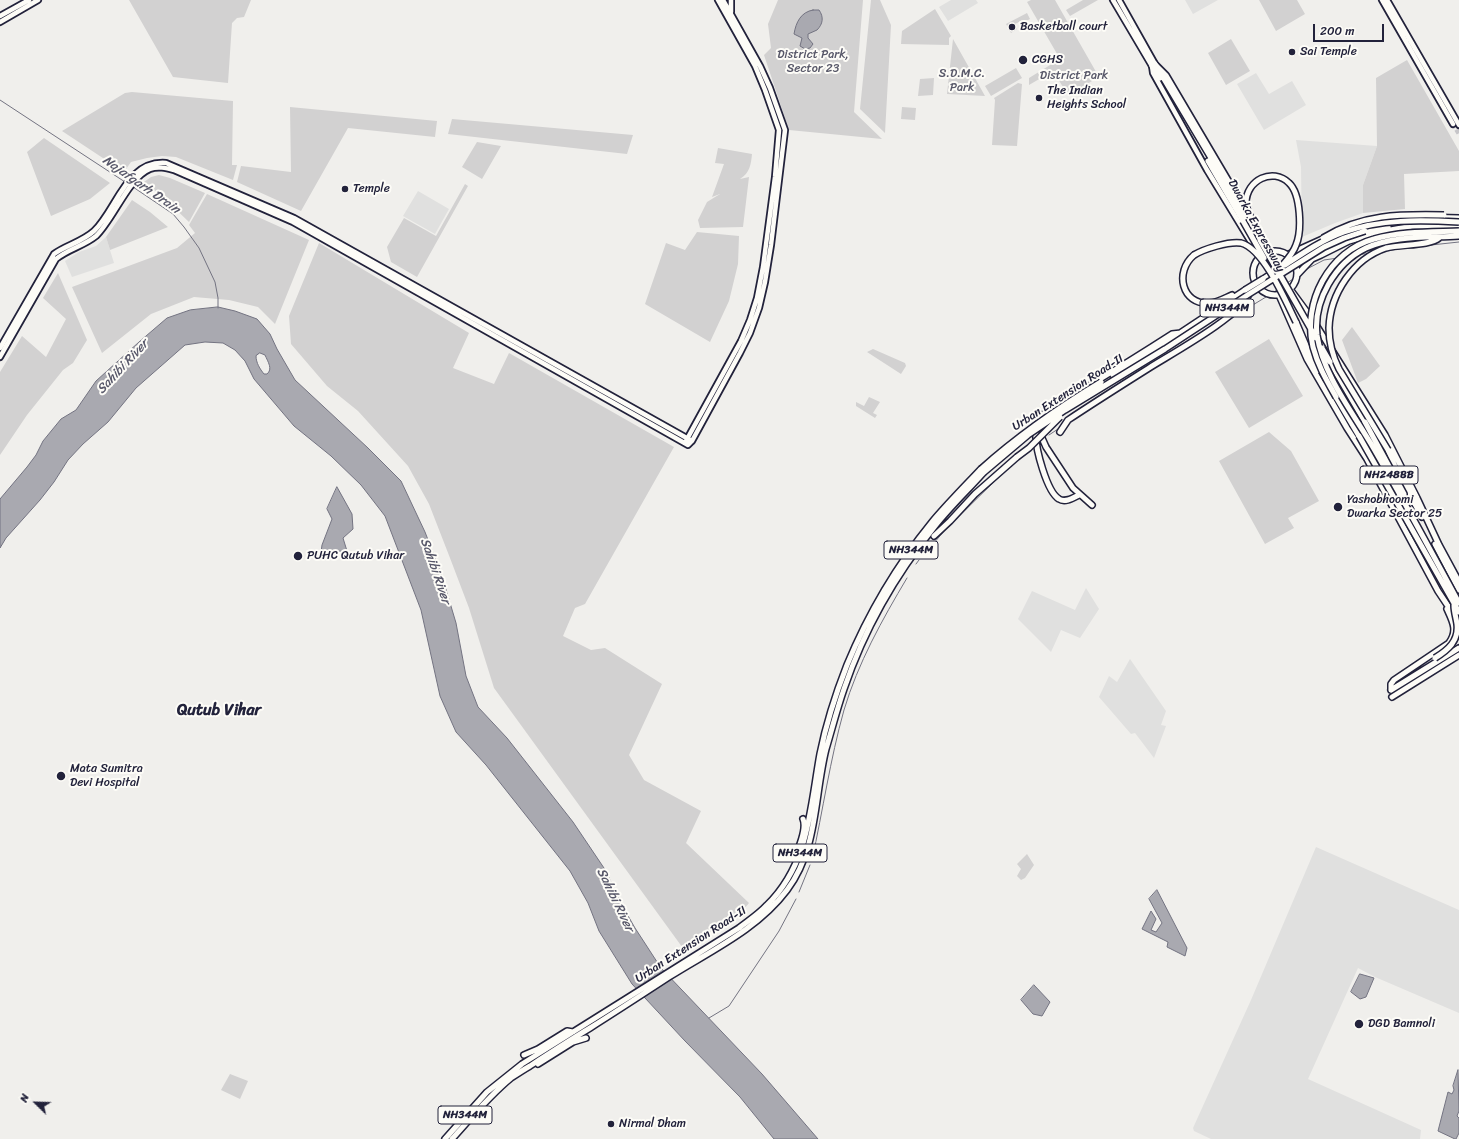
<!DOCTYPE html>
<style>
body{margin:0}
#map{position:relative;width:1459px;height:1139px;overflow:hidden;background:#f0efec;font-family:Sriracha,sans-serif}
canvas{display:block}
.north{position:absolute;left:16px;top:1083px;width:40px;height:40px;-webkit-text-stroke:3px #fdfcf7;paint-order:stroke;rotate:293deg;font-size:11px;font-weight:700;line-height:16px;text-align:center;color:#22223b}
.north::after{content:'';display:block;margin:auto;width:14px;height:18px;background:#22223b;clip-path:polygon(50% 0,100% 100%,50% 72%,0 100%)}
.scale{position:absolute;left:1313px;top:24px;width:71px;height:18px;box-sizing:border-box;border:2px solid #22223b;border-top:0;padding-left:5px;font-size:12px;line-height:14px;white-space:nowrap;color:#22223b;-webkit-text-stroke:3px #fdfcf7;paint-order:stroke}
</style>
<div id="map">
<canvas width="1459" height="1139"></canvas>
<div class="north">N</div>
<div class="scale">200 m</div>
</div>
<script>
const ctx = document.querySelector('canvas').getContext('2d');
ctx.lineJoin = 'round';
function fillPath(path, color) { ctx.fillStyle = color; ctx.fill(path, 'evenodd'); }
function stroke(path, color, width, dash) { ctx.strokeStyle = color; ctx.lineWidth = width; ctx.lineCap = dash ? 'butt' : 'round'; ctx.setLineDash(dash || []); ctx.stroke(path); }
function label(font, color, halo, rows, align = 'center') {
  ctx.font = font + ' Sriracha,sans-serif'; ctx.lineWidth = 4; ctx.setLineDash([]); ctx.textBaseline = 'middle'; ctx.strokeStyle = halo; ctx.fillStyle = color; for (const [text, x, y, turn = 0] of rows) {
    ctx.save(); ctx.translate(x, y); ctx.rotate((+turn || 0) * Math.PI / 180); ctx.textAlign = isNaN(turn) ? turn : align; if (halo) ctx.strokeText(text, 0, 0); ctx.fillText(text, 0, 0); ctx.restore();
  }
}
fillPath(new Path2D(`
 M951,0h25l2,3 -30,18 -9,-14z
 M1185,0h33l-25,14z
 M1256,73l13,21 23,-13 14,24 -42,25 -27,-46z
 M1296,140l81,6 -14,39v28l-28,10 -33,14 -1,-70z
 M418,191l31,18 -14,25 -32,-18z
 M106,237l8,26 -42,14 -7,-16 14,-9 17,-6z
 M1086,588l13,21 -19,29 -19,-8 -10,22 -33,-33 14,-28 43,19z
 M1130,659l36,52 -5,14 5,1 -12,32 -19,-25 -4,1 -32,-37 10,-21 8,6z
 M1316,847l143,63v103l-84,-36 -17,-9 -50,111 113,51 -1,9h-209l-17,-8 -1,-3 58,-128z`), '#e0e0df');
fillPath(new Path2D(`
 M129,0h122l-7,17 -7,1 -5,5 -4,60 -55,-6z
 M778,0h85l-9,112 28,27 -93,-9 -25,-75 7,-7 -3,-24z
 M871,0h9l11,25 -6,108 -25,-24z
 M1031,0h24l44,77 -31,18 -15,-24 -24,14v-7l31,-19 -33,-57z
 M1083,0h15l-28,16 -4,-6z
 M1259,0h38l8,14 -29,17z
 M935,9l16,27 -2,2v7l-48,-1 1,-13z
 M1027,13l3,6 -6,3 -1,-2 -8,4 2,5 -6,4 -5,-9z
 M953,39l32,57 -38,-2z
 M1231,39l19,32 -24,14 -18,-32z
 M1407,60l52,91v20l-55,3 1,35 -42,4v-28l14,-39 -1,-68z
 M1016,68l6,10 -31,18 -6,-10z
 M934,78l-1,17 -15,1 2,-17z
 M1018,83l4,1 -5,62 -25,-1 3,-45 -1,-2z
 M132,92l101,9 -1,64h5l-4,15 -57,-23 -14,-1 -15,2 -16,4 -7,10 -62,-41 63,-38z
 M290,107l147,14 -2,16 -87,-9 -47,83 -64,-29 4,-16 50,6z
 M902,107l14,1 -1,12 -14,-1z
 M452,119l181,16 -6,19 -179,-20z
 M44,138l66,45 -20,16 -39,17 -24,-64z
 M477,142l24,4 -19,33 -20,-12z
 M718,148l34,6c-1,10 -2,19 -12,25l9,-2 -6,50 -43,1 -2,-8 9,-18 13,-8 -8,3 12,-33 -9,-1z
 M159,175l11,3 35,15 -16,29 -22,-21 -23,-19 7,-5z
 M465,184l3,2 -51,91 -26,-15 -4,-15 17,-29 32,18z
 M207,194l102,46 -34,84 -17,-17 -29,-7 -35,-3 -43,17 -49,39 -30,-66 105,-39 18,-15 -6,-8z
 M132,200l18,12 18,15 -58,23 -4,-13z
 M697,232l42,4 -1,28 -9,37 -19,41 -65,-38 21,-61 19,7z
 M319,243l150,90 -16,35 41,16 15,-31 165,94 -89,157 -10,4 -12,28 28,14 14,-2 57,36 -33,71 15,25 57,31 -15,32 63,60 -5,6 -15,10 -44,32 -191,-263 -25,-80 -19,-50 -21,-54 -21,-38 -50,-55 -31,-25 -36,-42 -2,-28z
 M58,273l29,67 -14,23 -10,7 -36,45 -27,40v-83l22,-36 24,21 20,-38 -23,-21z
 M1352,327l28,39 -14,13 -8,4 -16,-43z
 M1269,339l34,57 -54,32 -34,-56z
 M873,349l32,14 1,3 -5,8 -34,-22z
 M869,397l11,5 -7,11 4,2 -2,3 -19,-12v-4l8,4z
 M1269,432l22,19 28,50 -31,17 6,10 -29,16 -46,-83z
 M1027,854l7,11 -9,13 -4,2 -4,-4 4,-7 -4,-5z
 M230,1074l18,7 -8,18 -19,-9z`), '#d2d1d1');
const water = new Path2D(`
 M813,10h6c5,7 4,14 -2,20l-9,4v4l5,6 -3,4 -5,1 -5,-3 2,-8 -8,-4c2,-12 7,-22 19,-24z
 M218,307l17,4 22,8 13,15 7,15 18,31 73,68 33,33 24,51 17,44 14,47 10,53 12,31 29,31 66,84 33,49 13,29 16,28 26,40 101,106 56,65h-44l-34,-42 -55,-56 -53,-57 -33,-53 -11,-28 -18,-32 -84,-106 -30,-33 -16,-36 -19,-86 -36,-94 -24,-31 -30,-29 -37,-30 -40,-47 -9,-18 -10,-11 -12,-7 -18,-1 -20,3 -49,43 -28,34 -25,22 -15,16 -14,22 -14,18 -34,38 -6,10v-49l27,-32 9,-12 7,-14 18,-22 15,-9 20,-29 43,-39 28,-24 23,-8zM260,353l5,2c3,7 8,14 2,19h-3c-4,-5 -8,-11 -8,-18z
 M337,487l15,27 1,15 -10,9 4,13 -26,1 1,-7 10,-26 -5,-10z
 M1157,890l30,58 -2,8 -18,-9 1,-5 -26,-13 9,-18 5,8 -5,11 5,2 6,-9 -13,-24z
 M1360,974l14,4 -8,19 -6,2 -9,-7z
 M1034,985l16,17 -8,14 -9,-2 -12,-14z
 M1458,1070l1,41 -2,5 2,2v15l-3,6h-1l-17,-8 10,-39 4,2 2,-4 -1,-4z`);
fillPath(water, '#a9a9b0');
stroke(water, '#737381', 1);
stroke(new Path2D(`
 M0,100l125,82
 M133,187l40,27 11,13 15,21 16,34 3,16v10
 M1422,246l37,-4
 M1382,252l27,-5
 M1360,254h9
 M1305,270l19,-10 14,-2
 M1287,283l6,-4
 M1274,292l4,-3
 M1238,314l28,-17
 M1222,324l12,-7
 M1049,435l12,-8
 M922,557l23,-27 59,-58
 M916,564l3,-4
 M812,860c11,-50 18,-100 32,-150 14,-47 38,-90 63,-132
 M799,892l11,-27
 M709,1018l20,-12 50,-75 17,-32`), '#737381', 1);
stroke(new Path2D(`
 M1453,124l6,10`), '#c7c6c9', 4.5, [4.5, 2]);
const major = new Path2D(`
 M1113,0l39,66 1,7 54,97 50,82
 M1119,0l36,64 11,11 82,139
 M1382,0l71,124
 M1387,0l72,125
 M731,12v-12
 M0,16l29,-16
 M0,22l38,-22
 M0,348l54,-94c12,-9 28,-12 40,-23 23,-22 32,-71 72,-68l128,55 398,223
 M0,357l56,-98c12,-10 28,-13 40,-23 17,-16 33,-59 54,-67 8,-3 16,-1 24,1l119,52 395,223 4,-4 48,-88 10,-20 9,-25 6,-26 6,-37 14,-115 -15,-42 -10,-22 -37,-66
 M686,441l55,-100 9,-21 7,-22 6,-31 12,-90 4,-47 -14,-40 -10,-24 -37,-66`);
const highway = new Path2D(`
 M1155,64l103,173
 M1152,66l8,12
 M1208,161l35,60
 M1420,217l39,1
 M1365,231l23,-4
 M1253 273a22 22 0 1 1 44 0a22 22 0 1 1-44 0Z
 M1194,255c-20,17 -12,50 15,48 8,0 16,-5 23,-8
 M1287,255l40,-18
 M1297,275l15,-16 9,-4 28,-14 17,-5 13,-4 34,-6 46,1
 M1263,279l17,-11
 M1290,289l22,30
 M1279,295l28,64 40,69 20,31 71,132 18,27
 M1296,322l21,49
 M1316,325l69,110 32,63 22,47 20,37
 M1330,362l35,60
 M1113,375l49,-30 83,-55
 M1324,385l12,12 23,39
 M1042,423v15l4,9 27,41 19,17
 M1060,432l8,-12c27,-18 54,-35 81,-52 22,-14 92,-52 100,-74
 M1388,450l8,19 26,48
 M1079,495c-6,3 -14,8 -20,4 -12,-7 -24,-51 -23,-65 0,-6 3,-14 7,-19 8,-9 33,-21 44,-28 28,-17 57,-35 85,-53l9,-1
 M934,536l16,-15 25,-27 42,-37
 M1435,544l24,46
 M1391,690v-6l3,-4 55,-37c9,-12 4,-21 -2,-34
 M1391,690l68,-42
 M1392,697l67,-42
 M794,859c4,-9 13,-31 9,-40
 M524,1055l14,-6 29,-18 6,1
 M538,1064l35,-22 13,-4
 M445,1139l42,-47 35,-28 217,-136c9,-7 20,-14 28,-23 42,-41 43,-96 53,-151 6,-30 16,-61 27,-89 21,-51 50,-100 85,-143 15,-18 32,-35 49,-53
 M452,1139c19,-21 37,-43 59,-61 6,-4 12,-8 19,-12 20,-13 40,-26 60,-38 27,-17 53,-34 79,-51 41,-26 88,-47 118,-87 31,-41 27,-93 39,-141 6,-20 11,-40 18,-60 20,-59 52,-115 91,-163 15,-19 32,-35 48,-53`);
stroke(major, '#22223b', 8);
stroke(highway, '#22223b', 8);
stroke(major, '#fdfcf7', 4.5);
stroke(highway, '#fdfcf7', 5);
const highwayBridge = new Path2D(`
 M1243,221l21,37
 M1459,236c-30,2 -65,-1 -93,12 -31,15 -53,53 -49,87 6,41 37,79 57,114 29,50 57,102 85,154
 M1323,238c38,-24 77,-24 121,-23
 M1194,255c10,-6 35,-14 47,-12 23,6 45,59 55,79
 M1285,265c18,-12 37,-25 59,-33 37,-13 76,-12 115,-10
 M1280,268c6,-7 13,-14 16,-23 6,-14 5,-51 -7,-62 -16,-16 -43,-3 -43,20 0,9 7,17 11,25 1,4 2,8 3,12l56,98
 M1245,290l18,-11
 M1322,348l8,14
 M1336,397c-9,-16 -18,-31 -23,-50 -11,-44 16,-96 61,-108 27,-8 57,-7 85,-8
 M1365,422l39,72v7
 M1359,436l100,176
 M1388,450l-49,-81c-6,-12 -10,-26 -10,-41 1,-34 24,-69 57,-80 14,-4 44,-2 53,-10
 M1017,457l12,-9 31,-31
 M981,469c37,-33 77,-61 120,-87
 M983,473l45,-38 37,-25 100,-61 84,-55 75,-47 20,-9 21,-7
 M1435,658c13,-8 24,-17 22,-34 -1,-7 -3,-12 -3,-19`);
stroke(highwayBridge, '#22223b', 8, []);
stroke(highwayBridge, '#fdfcf7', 5);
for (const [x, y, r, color] of [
 [1012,27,4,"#22223b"],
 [1292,52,4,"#22223b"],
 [1023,60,5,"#22223b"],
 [1039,98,4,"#22223b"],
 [345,189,4,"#22223b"],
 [1338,507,5,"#22223b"],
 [298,556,5,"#22223b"],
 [61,776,5,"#22223b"],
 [1359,1024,5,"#22223b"],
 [611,1124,4,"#22223b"]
]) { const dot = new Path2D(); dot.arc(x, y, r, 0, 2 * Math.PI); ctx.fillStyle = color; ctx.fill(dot); stroke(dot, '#fdfcf7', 1.5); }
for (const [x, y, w] of [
 [1227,308,54],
 [1389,475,58],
 [911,550,54],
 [800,853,54],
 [465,1115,54]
]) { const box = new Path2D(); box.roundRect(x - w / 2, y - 9, w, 18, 3); ctx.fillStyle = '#fdfcf7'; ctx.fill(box); stroke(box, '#22223b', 1); }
label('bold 11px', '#22223b', null, [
 ["NH344M",1227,308],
 ["NH248BB",1389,475],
 ["NH344M",911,550],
 ["NH344M",800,853],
 ["NH344M",465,1115]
]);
label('12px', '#22223b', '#fdfcf7', [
 ["Basketball court",1020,27],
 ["Sai Temple",1300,52],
 ["CGHS",1032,60],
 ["The Indian",1047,91],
 ["Heights School",1047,105],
 ["Temple",353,189],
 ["Yashobhoomi",1347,500],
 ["Dwarka Sector 25",1347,514],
 ["PUHC Qutub Vihar",307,556],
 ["Mata Sumitra",70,769],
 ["Devi Hospital",70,783],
 ["DGD Bamnoli",1368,1024],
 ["Nirmal Dham",619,1124]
], 'left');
label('12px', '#575768', '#fdfcf7', [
 ["District Park,",813,55],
 ["Sector 23",813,69],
 ["S.D.M.C.",962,74],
 ["Park",962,88],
 ["District Park",1074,76]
]);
label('12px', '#22223b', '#fdfcf7', [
 ["Dwarka Expressway",1256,226,61],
 ["Urban Extension Road-II",1068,393,-33],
 ["Urban Extension Road-II",691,945,-33]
]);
label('italic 13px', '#58586a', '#fdfcf7', [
 ["Najafgarh Drain",141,185,35],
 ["Sahibi River",123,367,-47],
 ["Sahibi River",435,571,71],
 ["Sahibi River",615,900,64]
]);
label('bold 16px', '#22223b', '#fdfcf7', [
 ["Qutub Vihar",219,711]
]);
</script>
